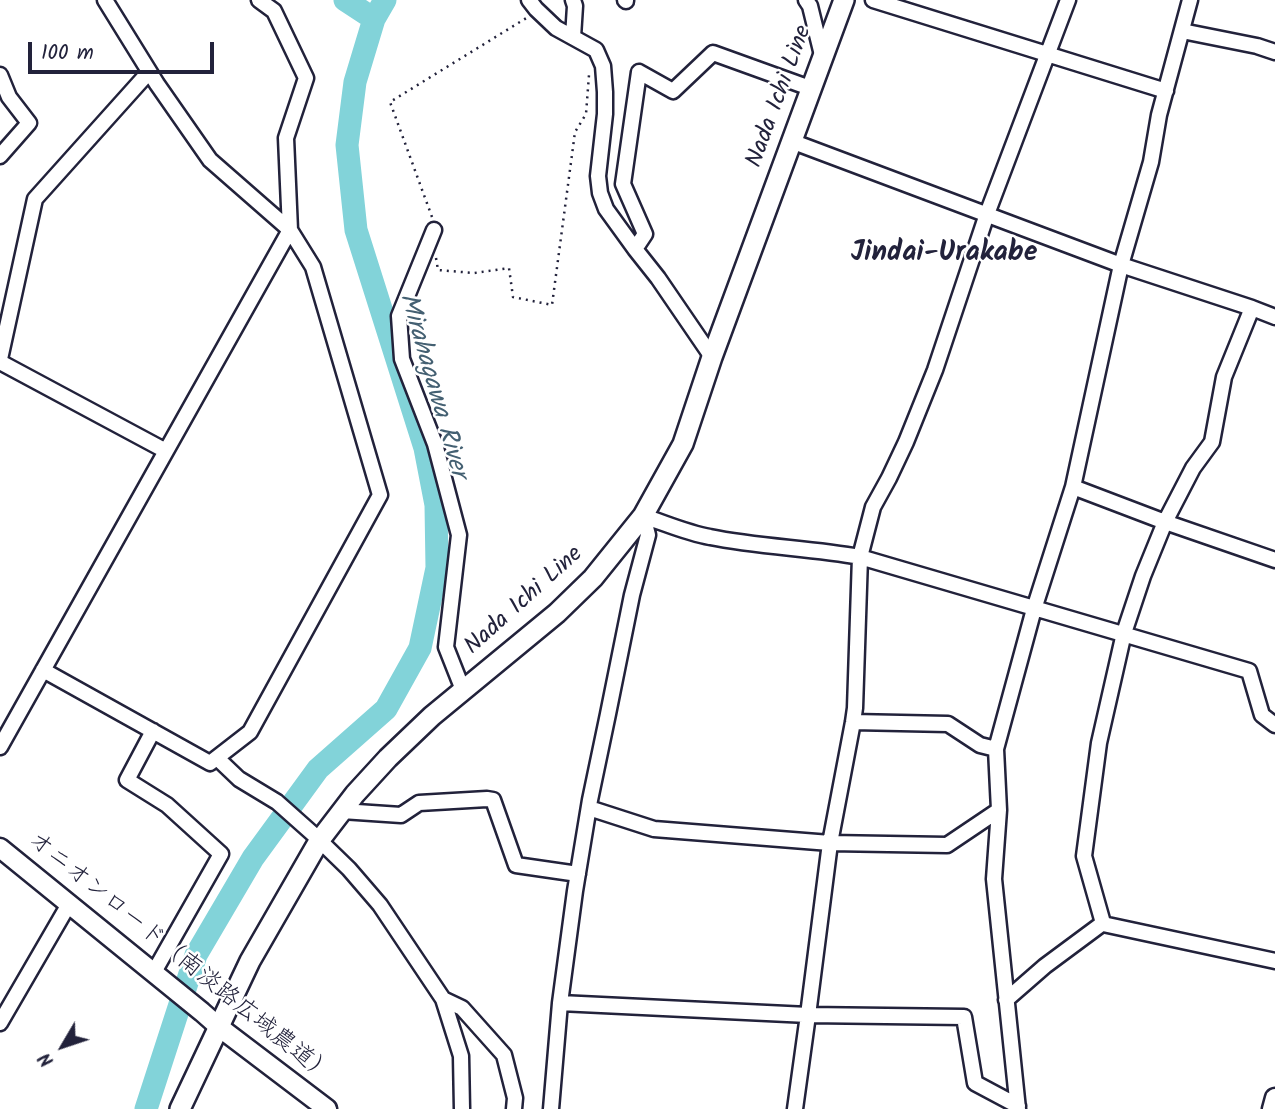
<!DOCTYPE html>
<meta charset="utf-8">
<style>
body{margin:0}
#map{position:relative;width:1275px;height:1109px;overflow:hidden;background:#fff;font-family:Kalam,sans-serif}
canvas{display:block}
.north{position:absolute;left:28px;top:1011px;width:70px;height:70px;-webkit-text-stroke:5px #fff;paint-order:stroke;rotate:231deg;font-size:19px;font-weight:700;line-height:28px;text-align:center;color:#22223b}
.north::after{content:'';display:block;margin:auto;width:24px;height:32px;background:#22223b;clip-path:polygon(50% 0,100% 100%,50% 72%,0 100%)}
.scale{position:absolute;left:28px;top:42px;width:186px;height:32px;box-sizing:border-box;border:4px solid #22223b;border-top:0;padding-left:9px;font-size:21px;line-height:24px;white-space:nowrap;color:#22223b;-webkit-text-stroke:5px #fff;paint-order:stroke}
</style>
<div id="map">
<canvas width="1275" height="1109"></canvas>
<div class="north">N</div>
<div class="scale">100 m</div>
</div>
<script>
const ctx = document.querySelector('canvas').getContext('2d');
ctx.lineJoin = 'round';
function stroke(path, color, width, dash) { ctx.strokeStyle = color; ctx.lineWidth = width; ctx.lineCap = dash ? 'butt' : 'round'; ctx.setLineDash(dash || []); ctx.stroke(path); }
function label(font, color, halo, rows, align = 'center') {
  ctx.font = font + ' Kalam,"Klee One",sans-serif'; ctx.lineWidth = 5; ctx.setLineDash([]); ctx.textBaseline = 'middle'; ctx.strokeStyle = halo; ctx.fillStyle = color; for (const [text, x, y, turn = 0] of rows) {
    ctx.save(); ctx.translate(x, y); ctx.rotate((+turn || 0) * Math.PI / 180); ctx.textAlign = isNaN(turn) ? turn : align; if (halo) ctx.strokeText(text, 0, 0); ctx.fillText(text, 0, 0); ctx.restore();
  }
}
stroke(new Path2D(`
 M345,0l29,19
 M146,1109l50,-154 57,-97 65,-89 68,-60 34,-61 17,-80 -1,-63 -11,-57 -69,-218 -9,-85 8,-63 19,-63 11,-19`), '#82d3d9', 23);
const minor = new Path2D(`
 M529,0l7,9 20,19 40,22 7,16 2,26v22l-7,62 2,17 6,16 29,40 23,29 54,79
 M625,0l1,1
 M806,0l4,6 12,49
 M873,0l293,91
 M1182,31l75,15 18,6
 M573,37l2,-31 -2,-6
 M0,75l9,22 20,26 -29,33
 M791,141l330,124 131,43
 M434,230l-35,86 3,43 33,85 24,91 -13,112 17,43
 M635,249l10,-15 -22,-50 16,-112 34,19 40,-38 97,35
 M0,359l35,-160 114,-127
 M0,362l166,89
 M1073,487l92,35 110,38
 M643,516c22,7 44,17 67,21 49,10 100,11 150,20l389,114 13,44 13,10
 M43,670l167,93 40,-31 130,-237 -67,-228 -23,-37 -4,-92 20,-60 -32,-67 -15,-11
 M853,722l95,2 32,21 16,4
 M153,731l-26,49 40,25 54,49 -67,118
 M0,747l290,-517 -80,-70 -53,-76 -52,-84
 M217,758l22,21 38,23 36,32 36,35 31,36 63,94 19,9 42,47 11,43 -1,11
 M589,808l65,21 176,14 23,-121 2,-14 5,-151 13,-50 16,-29 17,-36 29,-72 52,-156 81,-214
 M342,811l59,4 18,-12 68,-4 6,1 23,65 62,9
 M1103,924l172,37
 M443,999l18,57 1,53
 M1006,1000l39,-34 58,-43 -19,-67 15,-113 25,-110 19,-57 22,-54 28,-54 19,-26 12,-65 28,-69 23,9
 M560,1003l248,12 22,-172 117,2 52,-35
 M0,1023l69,-119
 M551,1109l9,-106 15,-112 15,-91 18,-86 24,-119 16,-60 -5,-19
 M795,1109l13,-94 156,2 11,66 43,23
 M1018,1109l-24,-230 5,-69 -3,-61 38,-140 39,-122 48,-222 30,-103 8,-47 31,-115`);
const tertiary = new Path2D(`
 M0,848l202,164 17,15 108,82
 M1272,1109l3,-11`);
const secondary = new Path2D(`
 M180,1109l70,-148 69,-120 36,-47 33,-36 44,-42 125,-103 36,-35 50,-62 40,-72 29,-87 132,-357`);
stroke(minor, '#22223b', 19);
stroke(tertiary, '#22223b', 23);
stroke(secondary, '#22223b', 24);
stroke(new Path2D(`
 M432,217l-42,-115 138,-85
 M436,258l2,12 36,3 35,-5 4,29 39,8 23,-173 11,-18 3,-39`), '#22223b', 2.5, [2, 5]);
stroke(minor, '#fff', 14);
stroke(tertiary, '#fff', 18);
stroke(secondary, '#fff', 19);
label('24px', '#22223b', '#fff', [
 ["Nada Ichi Line",781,97,-70],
 ["Nada Ichi Line",525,602,-42],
 ["オニオンロード（南淡路広域農道）",179,959,39]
]);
label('italic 26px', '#446072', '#fff', [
 ["Mirahagawa River",431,386,74]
]);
label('bold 28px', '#22223b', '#fff', [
 ["Jindai-Urakabe",944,255]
]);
</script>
